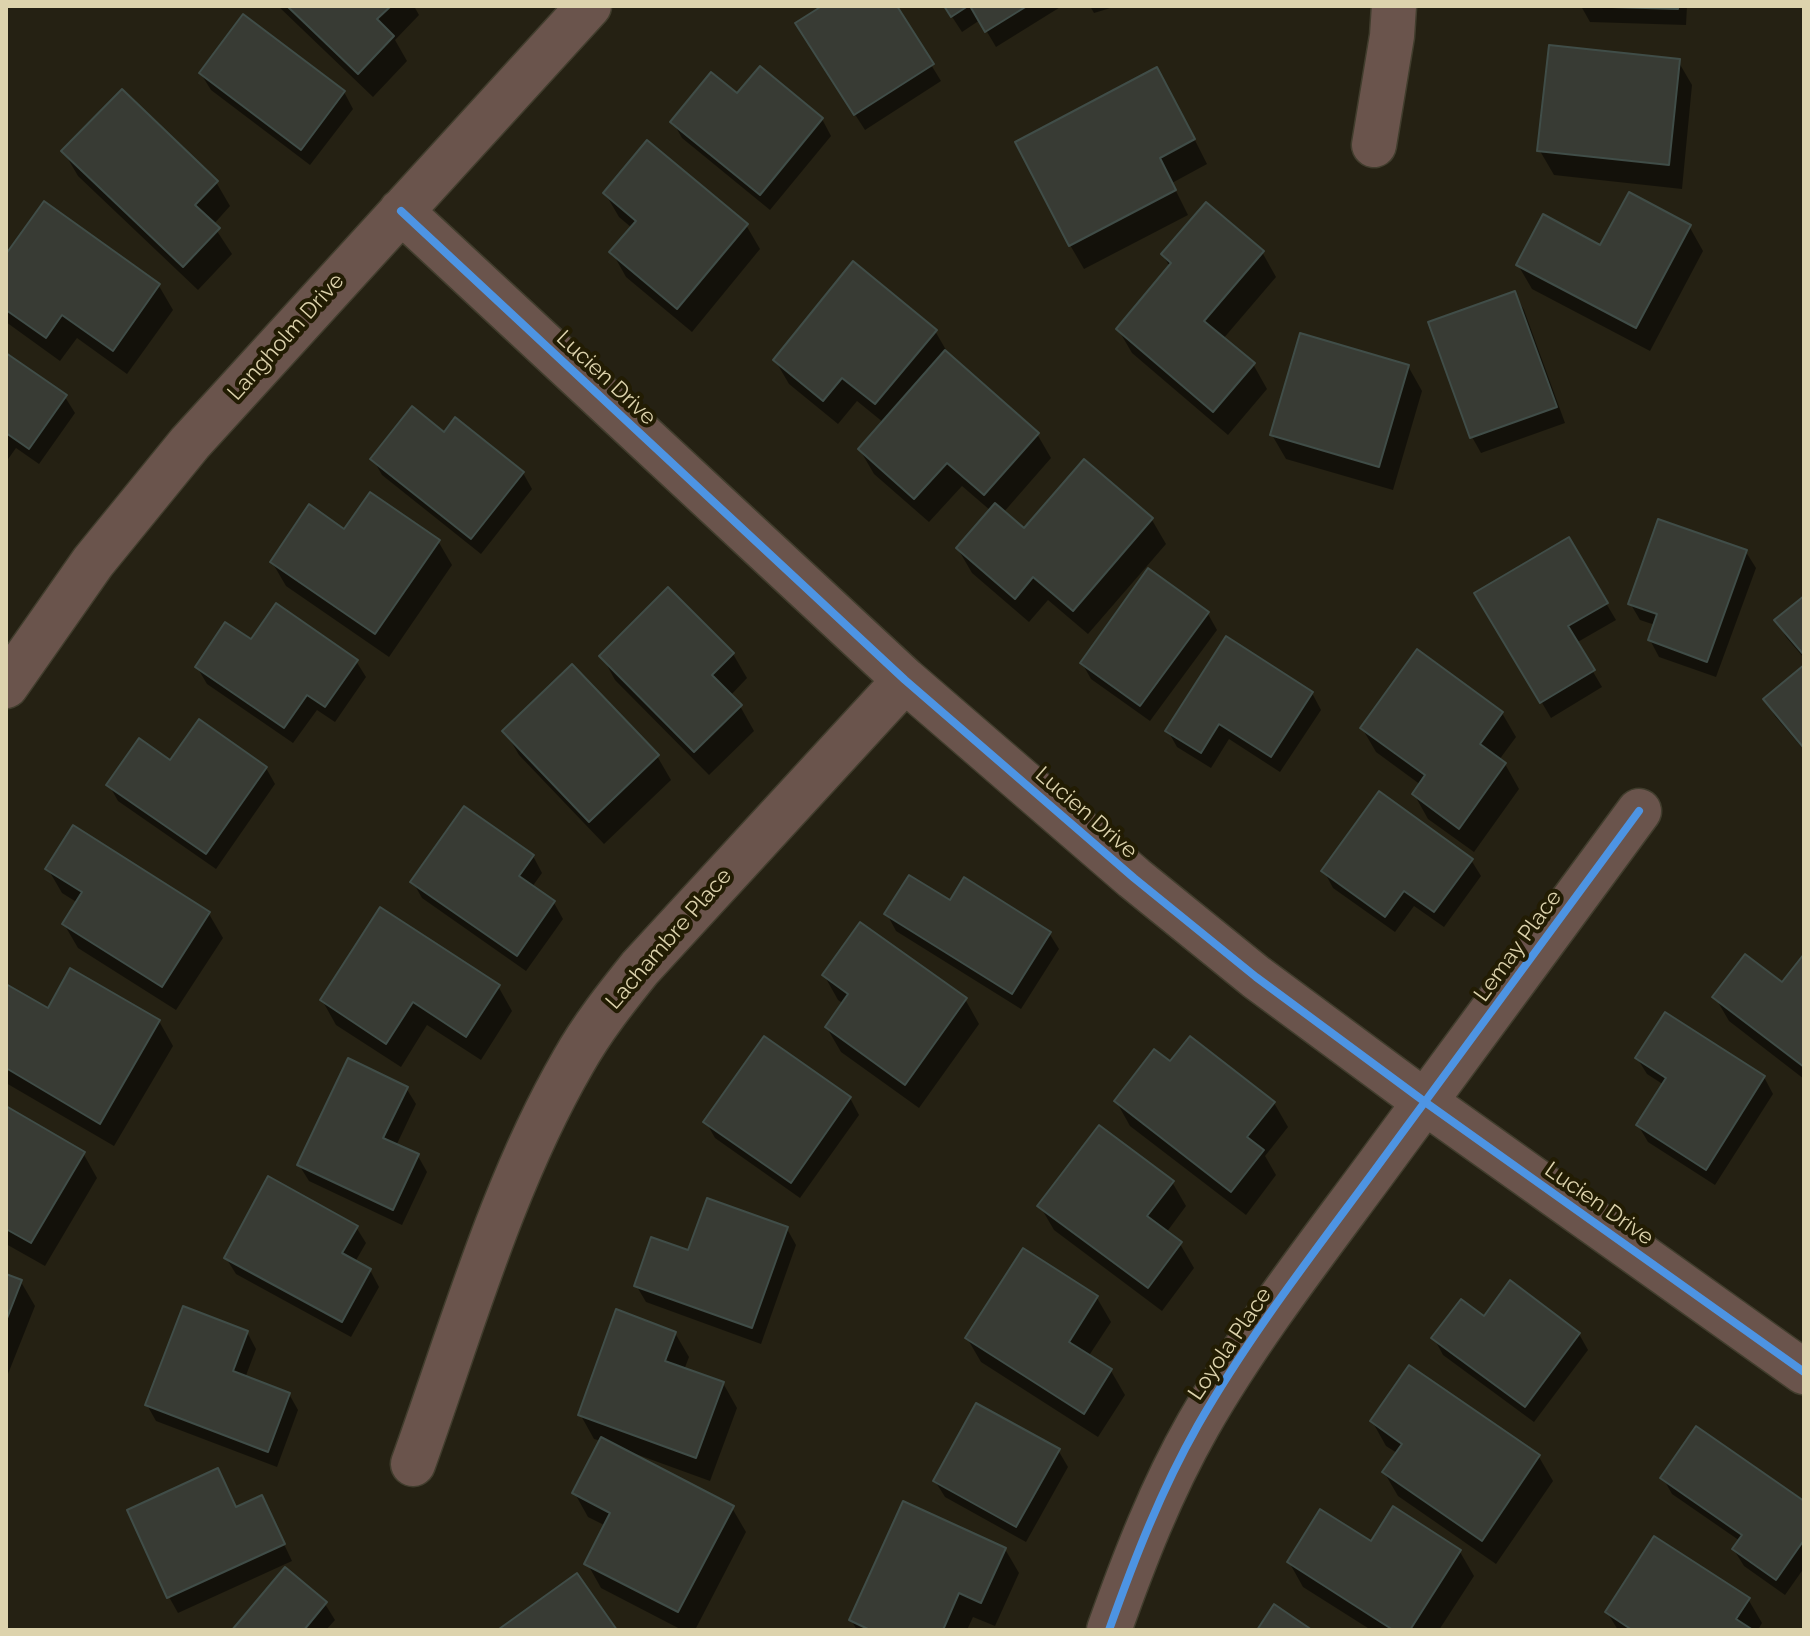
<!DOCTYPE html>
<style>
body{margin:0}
#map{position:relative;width:1810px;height:1636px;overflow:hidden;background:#252113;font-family:Raleway,sans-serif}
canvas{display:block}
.frame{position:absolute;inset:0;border:8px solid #ddd3ad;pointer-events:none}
</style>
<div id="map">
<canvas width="1810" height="1636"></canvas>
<div class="frame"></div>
</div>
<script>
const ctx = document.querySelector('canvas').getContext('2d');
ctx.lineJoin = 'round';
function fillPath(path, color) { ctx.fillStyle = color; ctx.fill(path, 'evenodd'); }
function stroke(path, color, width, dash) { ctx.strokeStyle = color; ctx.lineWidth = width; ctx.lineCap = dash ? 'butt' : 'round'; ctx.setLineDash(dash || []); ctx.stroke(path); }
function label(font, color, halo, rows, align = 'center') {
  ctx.font = font + ' Raleway,sans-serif'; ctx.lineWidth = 8; ctx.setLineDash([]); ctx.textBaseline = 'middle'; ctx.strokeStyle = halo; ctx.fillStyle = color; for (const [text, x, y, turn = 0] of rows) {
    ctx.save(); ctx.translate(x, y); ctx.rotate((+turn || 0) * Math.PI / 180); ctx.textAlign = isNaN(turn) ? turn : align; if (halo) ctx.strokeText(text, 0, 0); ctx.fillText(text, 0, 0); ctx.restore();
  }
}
fillPath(new Path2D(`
 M278,6h136l5,9 -24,25 12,21 -34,36z
 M826,6h69l46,75 -76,49 -58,-90z
 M945,6h117l-66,41 -16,-27 -18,12z
 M1090,6h27l-23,7z
 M1581,6h106l-1,19 -96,-3z
 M1678,61l14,24 -10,104 -128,-14 -14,-24z
 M201,74l143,18 9,17 -43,56 -99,-75z
 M1171,93l36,71 -35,19 16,32 -104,54 -14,-24z
 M738,96l84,23 9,17 -61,74 -88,-72 -9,-16z
 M64,152l152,30 14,24 -17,19 19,29 -34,36 -120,-114z
 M605,193l141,32 14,24 -68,83 -66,-55 -14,-25 20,-24 -13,-11z
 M45,204l114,82 14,24 -46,64 -50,-36 -17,23 -54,-39v-65z
 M1689,226l14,25 -53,100 -118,-62 -14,-24z
 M1262,252l14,25 -53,62 30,25 14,25 -39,46 -96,-82 -14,-24 52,-62 -7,-12z
 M1514,293l10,17 41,113 -84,30 -9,-16z
 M935,331l14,24 88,79 14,24 -48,55 22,18 59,-69 68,58 14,24 -78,90 -40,-34 -19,22 -57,-49 -14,-24 33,-38 -29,-25 -33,36 -55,-48 -14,-24 24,-27 -27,-22 -19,23 -49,-40 -14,-24z
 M6,356l59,41 10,16 -36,51 -23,-16 -10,14z
 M1408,366l14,25 -29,99 -107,-31 -14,-24z
 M373,459l150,14 9,16 -51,65 -99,-79z
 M345,531l93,10 14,24 -63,92 -103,-71 -14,-24z
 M1568,539l48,81 -40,23 26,44 -51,31 -74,-125z
 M1746,552l10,16 -40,109 -57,-20 -9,-17 5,-15 -15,-5 -10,-17z
 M1148,571l60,43 9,16 -67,91 -59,-42 -9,-16z
 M1804,598v60l-18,-21 -9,-16z
 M252,642l104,19 10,16 -31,45 -18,-12 -24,33 -86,-59 -10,-17z
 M733,654l14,24 -17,18 10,10 14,25 -45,44 -94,-95 -13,-24z
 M1804,668v82l-29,-34 -9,-16z
 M1312,693l9,17 -41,62 -51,-33 -18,29 -34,-21 -9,-16z
 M1502,713l14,24 -17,23 6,4 14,25 -45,63 -46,-33 -14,-25 7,-9 -45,-33 -14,-24z
 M505,731l152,25 14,24 -67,64 -85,-89z
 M170,763l96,5 9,16 -59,85 -98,-68 -9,-16z
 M533,856l9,17 -10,14 22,16 9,16 -37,52 -104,-73 -9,-16z
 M1471,860l10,16 -37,51 -30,-21 -19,26 -62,-44 -9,-17z
 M48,869l161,45 14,24 -47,72 -98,-62 -14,-24 14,-21 -16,-10z
 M951,903l98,30 10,16 -38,60 -125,-78 -9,-17z
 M1804,957v122l-75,-58 -14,-24 68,-12z
 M824,975l141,24 14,25 -60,84 -78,-56 -14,-24 17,-24 -6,-4z
 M6,986l42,25 111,10 14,25 -59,100 -108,-63z
 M498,986l14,25 -31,49 -54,-35 -26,42 -65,-42 -14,-25z
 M1637,1058l127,19 9,17 -58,91 -67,-43 -10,-17 26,-40 -17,-11z
 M1171,1064l103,39 14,24 -23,29 11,19 -30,40 -116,-89 -14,-25z
 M406,1088l10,16 -20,42 22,10 9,16 -25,53 -93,-44 -10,-16z
 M850,1098l9,17 -59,83 -85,-60 -9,-16z
 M6,1108l77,45 14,25 -52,88 -39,-22z
 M1172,1182l14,24 -20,27 14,11 14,24 -32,43 -108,-81 -14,-24z
 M356,1227l10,16 -11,19 15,8 9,17 -28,50 -115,-63 -10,-16z
 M787,1229l9,16 -35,99 -115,-42 -10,-17z
 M6,1276l15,6 14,24 -29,73z
 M1097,1298l14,24 -23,35 23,14 14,24 -27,42 -117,-75 -14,-24z
 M247,1332l9,17 -11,29 44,16 9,16 -21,57 -121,-46 -9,-16z
 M675,1333l14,24 -5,13 39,13 14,25 -27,73 -77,-28 -1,2 100,53 14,24 -51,98h-13l-81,-42 -14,-25 19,-37 -18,-9 -14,-25 27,-51 -7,-2 -14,-25z
 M1579,1334l9,16 -54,72 -91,-67 -9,-17z
 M1410,1368l129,89 14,24 -57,83 -98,-68 -14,-24 13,-19 -11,-7 -14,-25z
 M1058,1450l10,17 -42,75 -81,-45 -10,-16z
 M1663,1478l141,26v64l-19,27 -41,-29 -10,-16 6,-9 -68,-47z
 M262,1498l30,63 -114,52 -9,-16 68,-88z
 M1372,1544l88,8 14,24 -35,54h-68l-68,-43 -14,-25z
 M1005,1549l14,24 -24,53 -22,-9 -6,13h-110l-6,-10z
 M1748,1599l14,24 -4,7h-140l-11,-18z
 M325,1604l10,16 -9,10h-91z`), '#0007');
const building = new Path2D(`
 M287,6h104l-14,13 17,17 -36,38z
 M822,6h75l37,58 -80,51 -59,-92z
 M944,6h24l-17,11z
 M970,6h57l-42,26z
 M1579,6h99v3z
 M243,14l102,77 -44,59 -102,-77z
 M1549,45l131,14 -11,106 -132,-14z
 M760,66l63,52 -63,77 -90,-73 41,-50 26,21z
 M1157,67l38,72 -35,19 16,32 -107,56 -54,-104z
 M122,89l96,92 -23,24 25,23 -37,39 -122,-116z
 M647,140l101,84 -71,85 -68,-57 27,-31 -33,-28z
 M1629,192l62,33 -55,103 -120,-63 27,-51 57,31z
 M44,201l116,83 -47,67 -51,-36 -16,23 -40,-28v-56z
 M1206,202l58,49 -60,70 51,42 -42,49 -97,-83 55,-66 -10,-9z
 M853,261l84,69 -62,74 -33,-26 -19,23 -50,-41z
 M1515,291l42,116 -87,31 -42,-116z
 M1300,333l109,32 -30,102 -109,-32z
 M945,350l94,83 -55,62 -37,-32 -33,36 -56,-50z
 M6,353l61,42 -38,54 -23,-16z
 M412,406l32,26 11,-15 69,55 -53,67 -101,-80z
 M1084,459l69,59 -80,93 -40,-34 -18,22 -59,-51 39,-45 29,25z
 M370,492l70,48 -65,94 -105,-72 39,-58 35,25z
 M1658,519l89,31 -40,112 -59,-22 9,-26 -29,-10z
 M1569,537l39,66 -40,23 27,44 -55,33 -66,-110z
 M1148,568l61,44 -69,94 -60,-43z
 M668,587l66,66 -22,22 30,30 -48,47 -95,-96z
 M1804,596v59l-30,-35z
 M276,603l82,57 -33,47 -18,-12 -23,33 -89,-61 30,-45 26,17z
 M1226,636l87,56 -42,65 -52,-33 -18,29 -36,-22z
 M1417,649l86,63 -23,32 26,19 -47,66 -47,-35 13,-19 -65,-47z
 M572,664l87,91 -70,67 -87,-91z
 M1804,665v81l-1,1 -40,-48z
 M199,719l68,48 -61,87 -100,-69 33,-47 31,22z
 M1379,791l94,68 -39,53 -30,-21 -19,26 -64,-46z
 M464,806l70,49 -15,21 36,25 -38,55 -107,-74z
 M73,825l137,87 -48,75 -100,-63 20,-32 -37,-23z
 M909,875l41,25 14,-23 87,55 -39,62 -128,-80z
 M380,907l120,78 -34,52 -53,-35 -27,42 -66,-44z
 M860,922l107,76 -62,87 -80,-58 23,-33 -26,-19z
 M1745,954l37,28 22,-28v113l-92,-70z
 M70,968l90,52 -60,104 -94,-56v-84l42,24z
 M1665,1012l100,64 -59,94 -70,-45 30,-47 -31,-20z
 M764,1036l87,61 -60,86 -88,-61z
 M1190,1036l85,66 -28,35 17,13 -33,42 -117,-91 40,-52 16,12z
 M348,1058l60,29 -25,51 36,16 -26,56 -96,-45z
 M6,1106l79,46 -54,91 -25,-14z
 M1099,1125l75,56 -27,35 35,26 -34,46 -111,-82z
 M268,1176l90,50 -16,27 29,16 -29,53 -118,-64z
 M707,1198l81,29 -36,101 -118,-42 17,-49 37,13z
 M1023,1248l75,48 -29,46 43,27 -28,45 -119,-76z
 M6,1274l16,6 -16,41z
 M1510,1280l70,53 -55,74 -94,-69 30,-39 23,17z
 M183,1306l65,25 -15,40 57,22 -22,59 -123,-47z
 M616,1309l60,23 -11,29 59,21 -28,76 -118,-43z
 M1409,1365l131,90 -58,86 -100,-69 20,-28 -32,-23z
 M976,1403l84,46 -44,78 -83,-46z
 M1696,1426l108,75v39l-28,40 -44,-31 10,-14 -82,-57z
 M601,1437l133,69 -56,106 -94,-48 26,-51 -38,-20z
 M218,1468l18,39 26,-12 23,49 -118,54 -40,-88z
 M903,1501l103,47 -25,55 -22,-10 -16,37h-73l-21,-10z
 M1393,1506l68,44 -51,80h-17l-106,-68 33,-53 51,32z
 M1654,1536l96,62 -14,21 17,11h-121l-27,-18z
 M285,1567l42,35 -23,28h-72z
 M577,1573l40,57h-117l-1,-1z
 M1274,1604l38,26h-55z`);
fillPath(building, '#383b34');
stroke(building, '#404d48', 2);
const minor = new Path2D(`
 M1374,145l18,-109 2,-30
 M401,211l504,469 229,198 122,99 169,125 379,270
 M6,686l87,-124 97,-119 399,-437
 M413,1464c48,-133 89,-279 160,-402 19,-34 43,-64 67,-94l265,-288
 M1109,1630c25,-70 52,-140 89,-205 55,-96 125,-184 190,-273 83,-114 168,-227 251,-341`);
stroke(minor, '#413d2d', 47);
stroke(minor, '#6a544c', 44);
stroke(new Path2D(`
 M401,211l504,469 229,198 122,99 169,125 379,270
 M1109,1630c25,-70 52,-140 89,-205 55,-96 125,-184 190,-273 83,-114 168,-227 251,-341`), '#4d94e3', 8);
label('22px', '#ddd3ad', '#221c03', [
 ["Langholm Drive",286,337,-48],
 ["Lucien Drive",606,378,43],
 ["Lucien Drive",1086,813,41],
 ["Lachambre Place",669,939,-49],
 ["Lemay Place",1518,946,-54],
 ["Lucien Drive",1599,1204,35],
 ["Loyola Place",1230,1344,-56]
]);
</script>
